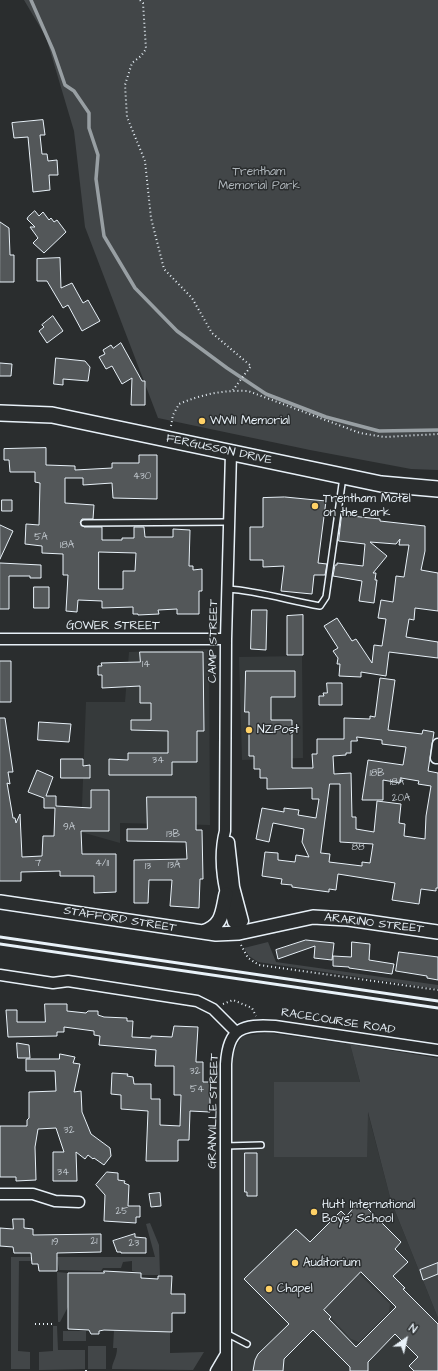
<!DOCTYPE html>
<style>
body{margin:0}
#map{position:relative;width:438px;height:1371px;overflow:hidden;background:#2a2d2e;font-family:"Architects Daughter",sans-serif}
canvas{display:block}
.north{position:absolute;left:386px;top:1319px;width:40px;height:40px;-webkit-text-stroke:3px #2a2d2e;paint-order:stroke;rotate:34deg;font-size:11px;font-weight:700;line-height:16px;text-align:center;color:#e8f1f8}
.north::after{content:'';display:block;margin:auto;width:14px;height:18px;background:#e8f1f8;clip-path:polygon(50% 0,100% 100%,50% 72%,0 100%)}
</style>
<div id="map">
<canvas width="438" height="1371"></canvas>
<div class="north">N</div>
</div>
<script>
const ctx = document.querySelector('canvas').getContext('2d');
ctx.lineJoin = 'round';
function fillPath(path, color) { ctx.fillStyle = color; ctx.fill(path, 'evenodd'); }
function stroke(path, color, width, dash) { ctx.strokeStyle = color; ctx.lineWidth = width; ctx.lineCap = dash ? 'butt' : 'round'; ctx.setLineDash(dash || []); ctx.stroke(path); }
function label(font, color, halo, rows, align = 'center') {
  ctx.font = font + ' "Architects Daughter",sans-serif'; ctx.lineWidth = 3; ctx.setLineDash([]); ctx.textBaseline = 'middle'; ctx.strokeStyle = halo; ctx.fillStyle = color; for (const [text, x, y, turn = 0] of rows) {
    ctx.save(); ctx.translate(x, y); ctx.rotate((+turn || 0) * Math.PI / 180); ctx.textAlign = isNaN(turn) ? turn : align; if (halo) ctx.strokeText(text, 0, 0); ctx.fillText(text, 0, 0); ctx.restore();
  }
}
fillPath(new Path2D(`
 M209,649l1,176 -90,-2v20l-39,-11 5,-130h39l4,-50z
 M302,656l1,102 -61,2 -3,-103z
 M268,1033l82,11 41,157 47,117v53h-204l-1,-317 9,-18z`), '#363a3b');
fillPath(new Path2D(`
 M24,0h414v470l-27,-1 -101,-19 -152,-32 -73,-191 -11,-96 -28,-94z
 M268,942l8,20 162,23v4l-180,-27 -9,-6 -5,-8z
 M350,1044l88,14v260l-47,-117 -23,-89 -1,45h-93v-75h86z
 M150,1223l9,22 1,30h-19v-2l-9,-2v-10l-9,1 -2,6h-18l-2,3 -42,-1 -2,-12h-25v3h-13l-1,90 12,1v17h-19v-112h144l-9,-33z
 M57,1272l11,1v34l-8,15h-2z
 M359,1274l31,30 -1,8 -30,30 -8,-3 -27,-29z
 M53,1326h4l1,24h27v19l-46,1v-18l14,-1z
 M114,1330l56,2v21l34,-1 -11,18 -81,-1c0,-7 5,-11 5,-21h-4z
 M63,1331h23v10h-23z
 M88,1346h18v23h-18z`), '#424648');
stroke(new Path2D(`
 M31,0l22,50 12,35 9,6 15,22v15l9,27 -2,24 8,57 31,52 42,43 50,37 39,26 60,23 53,14 59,-1`), '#989fa3', 3.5);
const building = new Path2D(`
 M43,120l2,15h-5l2,19h5l1,7 9,-1 1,15h-9l1,15 -17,2 -5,-55 -14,1 -2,-15z
 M35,211l4,5 4,-4 6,8 2,-2 3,4 3,-2 9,12 -22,21 -11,-10 5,-5 -8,-11h5l-8,-8 1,-2z
 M0,222l9,6 1,27h4v27h-14z
 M60,258l1,30 11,-5 11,20 5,-3 12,21 -18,10 -14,-26 -5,3 -16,-27h-10v-22z
 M53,316l10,15 -16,12 -8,-12 5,-4 -2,-2z
 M121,343l21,38h3v24h-14l1,-27 -10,6 -10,-18 -6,3 -7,-12 6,-3 -2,-4 8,-5 2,3z
 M56,358l29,3 5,6 -2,14 -25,-2v6l-9,-1z
 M0,363l12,1 -1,12h-11z
 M46,448v17l29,1v4l37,-2v-5h27v-8h18v44l-44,-1 -1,-15 -29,2v-7h-18v25l29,2 -1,14h-11l-2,4 4,4h18v13h20v-2h12v-11h10l1,10h28v-8l17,1 -1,36h4v4l9,-1v22h-3v23h-22v-5l-19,1 1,4 -21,1v-1h-5v-7l-31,1v-7l-24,-1 -1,12 -11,-1 2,-36h-5v-21l-21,-1v-7l-17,-2 1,-20 13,1 1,-42 -5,-1v-10h-25l-1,-12h-5v-11zM99,552l37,1 -1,18h-12v18h-24z
 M285,497l41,4 -8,62 9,1 -2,11h-11l-2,19 -31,-3 3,-25 -21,1v-7h-13v-33h13v-29z
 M2,500h10v11h-10z
 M342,515l38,4v2l45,5v25l-4,19 17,3v38l-23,-3 -1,12 -5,-1 -3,18 32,5v16l-49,-6 -3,24 -25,-4v5l-22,-1 1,-12h-3l1,-6 -5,-7 5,-3 -14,-22 13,-8 15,23 4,-2 16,24 2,-18 8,1 4,-27 -8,-1 3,-18 12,2 3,-26 8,1 5,-32h-10l1,-6 -4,5 -26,-2 17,14 -14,17h3l-1,7h2l-3,23 -15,-2 3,-20 -29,-5 2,-11h2v-2l26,3 2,-22 -26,-3z
 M0,525l13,6 -13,28z
 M0,563l41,2v13h-11v-2h-21v33h-9z
 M34,587h15v21h-15z
 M252,610h15l-1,40 -15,-1z
 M303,615v40h-16v-39z
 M140,652h63l1,79h-7v31h-25v13h-63v-16l19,1v-7h40v-22l-37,-1v-10h20v-17h-11v-17l-38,2v-13h-4v-9h4l-1,-3 39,-1z
 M0,661h11v41h-11z
 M246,671h49v26h-24v23h21v48h21l-1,-14h5v-15h27v-21l26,1v-3l5,1 5,-39 15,2 -7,50 34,4 1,-4 11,2 -6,39 10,2v115h-2v3l-15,-2 -2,15 -27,-4 3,-17 -57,-9 -2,16 -7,-1v3l-37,-5v-2l-11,-1 1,-5 -20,-3 3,-24 13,1v7l17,2 1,-7 13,2 -7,-15 2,-13 -31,-6 -4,19 -13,-3 6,-31 22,4v-4l15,2 -1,5 18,3 3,-19h-7v-11l-45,1v-11h-7v-9h-6v-13h-5v-44h-4zM357,737l25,3v4l24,3 -3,18 -35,-5 -6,40h21v-20l17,3 1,-5 18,3 -1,3 13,2 -5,30 -1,23 -21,-3 1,-12 -6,-1 2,-19 -24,-3 -3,31 -18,-3v-12h-4l-1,-44 -17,1 -1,-18 13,-1v-2h5v-12h6zM330,784h10v58l33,2 -3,19 -8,-1v4l-33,-4 1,-8 -9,-1z
 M327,683h15v22h-23v-9h5l-1,-3h4z
 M0,718h5l8,54h-5l2,12 -3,-1 6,35h2l1,5 4,-9 2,43 20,-1 1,-20h11l1,-28h-11v-10l-16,-6 9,-22 16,7 -7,19h10v10l35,2v-18h18v41h-28l1,23h34v38l-22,1v-17h-34v-5l-39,1v9h-21z
 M39,722l32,2 -2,18 -31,-2z
 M61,759h22v7l7,-1v13h-29z
 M147,797h49v33h6l1,49h-3l-1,29 -29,-2 2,-26h-23l-1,23h-14v-43l53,-1 -1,-17 -59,-1v-12h20z
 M306,940l28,3 -2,17 -18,-2 1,-12 -37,13 -2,-9z
 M352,942l18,2 -1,16 25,4 -2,10 -43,-6v-1l-16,-1v-10l18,1z
 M399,952l39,5v23l-11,-2v-2l-31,-5z
 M45,1004h22v7l19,2 2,-2h10v4l6,2 23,1v3h6l-1,16 19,1v-2l21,1 2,-11 24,1 -2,33v2h7v20h7v30l-20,-1 -1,29h-11v21h-32l2,-50 -27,-2v-14l-10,-1 1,-21 16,1 -1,2 6,1 1,7h17v15h9v26l20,1 1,-31h-7v-29h-19l1,-16 -57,-5 1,-9 -6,-1v-4l-30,-4v5h-7v4l-49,1 -2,-27h11v12h28z
 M17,1043l12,2 1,13h-12z
 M60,1054l15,3 -2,6 7,1 -6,28 7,-1 1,21 9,22 19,14 1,8 -7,9 -10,-7 -1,1 -5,-4 -3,4 -9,-7 1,29h-24v-29h11l-8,-24 -18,1 -3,18 1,33 -20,1v-4h-16v-51h27v-6l2,-2v-26l27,-1 -1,-20h-29v-12h33z
 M245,1153h12v43h-10v-4h-2z
 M107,1172l11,1v7l7,1 -1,2 5,2 -1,21h12v11h-4v6l-32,-2 1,-26 -9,-10z
 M160,1193l1,13 -10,1 -2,-13z
 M360,1201l41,41 -6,7 13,13 -15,14 12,12 -2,1 35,35v47h-24l-5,-5 9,-9 -23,-23 -27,28v9h-18v-4l-37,-37 -29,29 -1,12h-30l2,-11 3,-6 31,-30 -45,-45 52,-50 14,13 31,-31 5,5zM361,1272l35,35 -40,40 -27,-28 2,-2 -7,-7z
 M13,1219h11v9l9,1v6l68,-1v18l-44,1v18h-18l-1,-7h-6l-1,-11h-17l-1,-6 -13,-1v-18l13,1z
 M135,1234v3l11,1v15h-25v-1h-4l-4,-11z
 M438,1263v11l-15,6 -3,-10z
 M104,1271l37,2v5l17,1v-3h14l-1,18h14v19h-13v19l-68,-2 -5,1v3h-8l-2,-4 -21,-1v-56h36z`);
fillPath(building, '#535759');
stroke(building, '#e8f1f8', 1);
const service = new Path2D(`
 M84,523l145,-1
 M228,589c31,2 62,12 92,17l6,-9 17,-120
 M226,1146l35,-1
 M226,1333l21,11`);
const minor = new Path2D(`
 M231,453l-5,186 -1,192c-8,31 0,61 8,91l5,5 1,6
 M0,639h226
 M438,744l-2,14h2
 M229,842l5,45 9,34 -5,6
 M0,975l53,8 15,-2 129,20 16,8 23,23
 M0,1194h33l22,7 24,1
 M216,1371l10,-17
 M226,1371v-307c2,-36 16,-40 49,-38l163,24`);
const tertiary = new Path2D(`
 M0,902l216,32 23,-1 74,-16 35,2 90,13
 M203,932c20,-7 19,-20 23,-38`);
const secondary = new Path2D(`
 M0,413l52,2 329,69 57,5`);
stroke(service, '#e8f1f8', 8);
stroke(minor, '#e8f1f8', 13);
stroke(tertiary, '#e8f1f8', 16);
stroke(secondary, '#e8f1f8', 18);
stroke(new Path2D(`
 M140,0l3,3 3,46 -5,7 -9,7 -7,22 2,32 18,44 6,57 13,51 28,29 20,35 39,33 -18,24
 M171,426l2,-11 6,-11c23,-10 45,-14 69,-13l112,42 24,4 54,-3
 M241,945l7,13 11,7 179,25
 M223,1004l10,-4 19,8 4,8
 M35,1324h18
 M86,1371v-2`), '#e8f1f8', 2, [1, 3]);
stroke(service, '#2a2d2e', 5);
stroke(minor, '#2a2d2e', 10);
stroke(tertiary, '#2a2d2e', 13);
stroke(secondary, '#2a2d2e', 15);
stroke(new Path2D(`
 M0,937l438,64
 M0,944l438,64`), '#e8f1f8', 3);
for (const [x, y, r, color] of [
 [202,421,4,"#ffd166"],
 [315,506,4,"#ffd166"],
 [249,730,4,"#ffd166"],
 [314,1212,4,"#ffd166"],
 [295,1263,4,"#ffd166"],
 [269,1289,4,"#ffd166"]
]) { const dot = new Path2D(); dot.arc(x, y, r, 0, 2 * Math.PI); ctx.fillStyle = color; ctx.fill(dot); stroke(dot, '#2a2d2e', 1.5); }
label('10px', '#c3cad0', null, [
 ["430",142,477],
 ["5A",41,538],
 ["18A",67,546],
 ["14",146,665],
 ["34",158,761],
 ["18B",377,774],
 ["18A",397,783],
 ["20A",401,799],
 ["9A",69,828],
 ["13B",173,835],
 ["88",358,848],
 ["7",38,864],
 ["4/11",102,864],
 ["13A",174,866],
 ["13",148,867],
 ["32",195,1072],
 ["54",197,1090],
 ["32",69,1131],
 ["34",63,1173],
 ["25",122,1212],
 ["21",94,1242],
 ["19",55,1243],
 ["23",134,1244]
]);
label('12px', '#aeb5ba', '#2a2d2e', [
 ["Trentham",259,172],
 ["Memorial Park",259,186]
]);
label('12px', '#e8f1f8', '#2a2d2e', [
 ["WWII Memorial",210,421],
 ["Trentham Motel",323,499],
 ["on the Park",323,513],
 ["NZPost",257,730],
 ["Hutt International",322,1205],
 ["Boys' School",322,1219],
 ["Auditorium",303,1263],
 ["Chapel",277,1289]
], 'left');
label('12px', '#e8f1f8', '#2a2d2e', [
 ["FERGUSSON DRIVE",219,450,12],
 ["GOWER STREET",113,626],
 ["CAMP STREET",214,641,-89],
 ["STAFFORD STREET",120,920,9],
 ["ARARINO STREET",374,924,7],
 ["RACECOURSE ROAD",338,1022,9],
 ["GRANVILLE STREET",214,1111,-89]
]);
</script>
